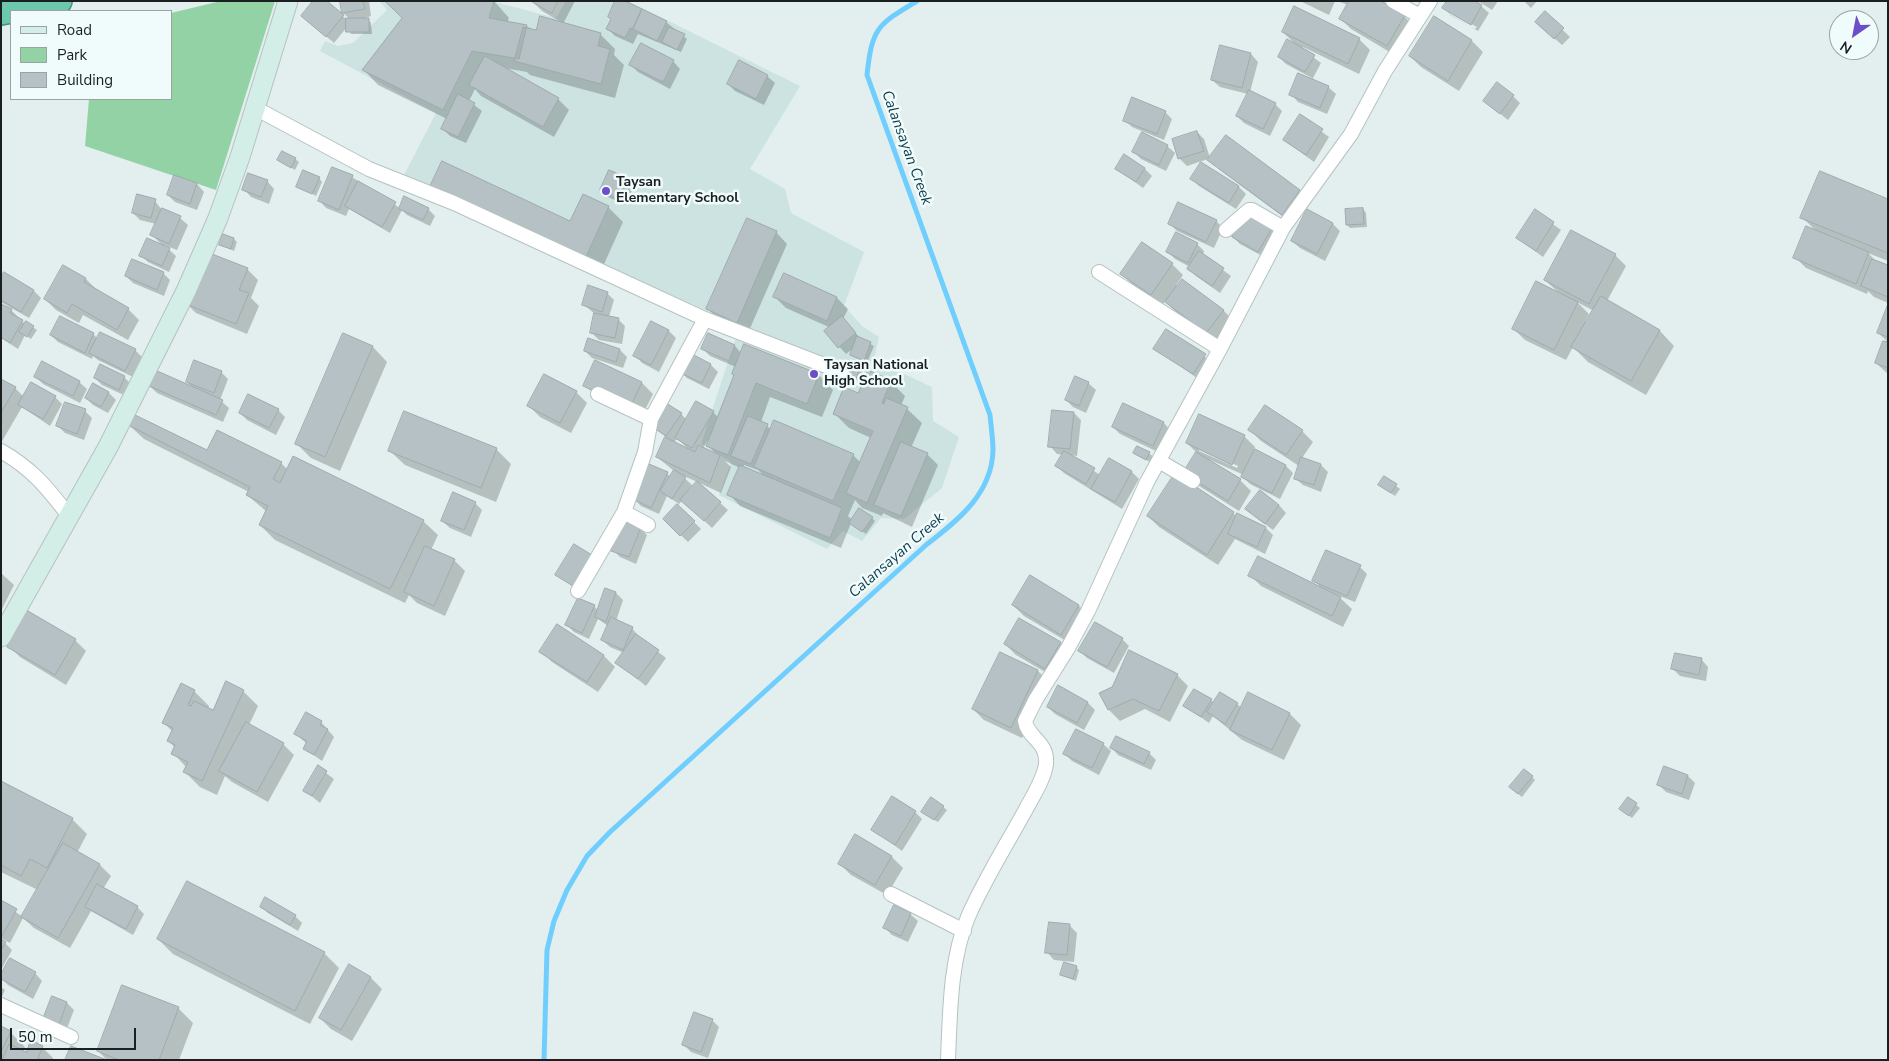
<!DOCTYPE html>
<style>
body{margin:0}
#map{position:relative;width:1889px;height:1061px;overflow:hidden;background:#e2efee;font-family:"Nunito Sans",sans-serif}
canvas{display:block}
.frame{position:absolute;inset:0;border:2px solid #1b1f1f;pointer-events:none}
.legend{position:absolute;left:10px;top:10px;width:162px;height:90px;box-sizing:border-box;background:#effcfb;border:1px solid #9aa4a3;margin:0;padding:6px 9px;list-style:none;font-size:15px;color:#1b1f1f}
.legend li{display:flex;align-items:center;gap:10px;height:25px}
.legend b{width:25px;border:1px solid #9aa4a3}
.north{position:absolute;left:1829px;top:10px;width:50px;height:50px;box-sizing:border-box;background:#effcfb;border:1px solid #9aa4a3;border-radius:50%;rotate:213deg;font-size:14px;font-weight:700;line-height:20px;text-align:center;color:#1b1f1f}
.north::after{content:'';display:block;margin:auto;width:18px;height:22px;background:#6d4ec8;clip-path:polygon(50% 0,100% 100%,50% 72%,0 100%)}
.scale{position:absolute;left:10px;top:1028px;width:126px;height:22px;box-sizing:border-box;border:2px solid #1b1f1f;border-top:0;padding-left:6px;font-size:15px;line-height:18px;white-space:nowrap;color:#1b1f1f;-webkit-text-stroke:4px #effcfb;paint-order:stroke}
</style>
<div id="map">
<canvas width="1889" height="1061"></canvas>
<div class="frame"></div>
<ul class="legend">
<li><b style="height:6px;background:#d3eee6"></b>Road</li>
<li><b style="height:14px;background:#92d2a5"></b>Park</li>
<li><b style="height:14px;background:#b5c1c4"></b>Building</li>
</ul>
<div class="north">N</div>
<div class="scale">50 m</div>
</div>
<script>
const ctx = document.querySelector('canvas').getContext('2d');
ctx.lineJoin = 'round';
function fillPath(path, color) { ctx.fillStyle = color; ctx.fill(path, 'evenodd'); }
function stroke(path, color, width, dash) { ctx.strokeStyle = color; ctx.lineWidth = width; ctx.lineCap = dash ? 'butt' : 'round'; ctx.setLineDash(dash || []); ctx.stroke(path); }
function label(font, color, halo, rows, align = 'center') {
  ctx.font = font + ' "Nunito Sans",sans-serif'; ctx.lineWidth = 5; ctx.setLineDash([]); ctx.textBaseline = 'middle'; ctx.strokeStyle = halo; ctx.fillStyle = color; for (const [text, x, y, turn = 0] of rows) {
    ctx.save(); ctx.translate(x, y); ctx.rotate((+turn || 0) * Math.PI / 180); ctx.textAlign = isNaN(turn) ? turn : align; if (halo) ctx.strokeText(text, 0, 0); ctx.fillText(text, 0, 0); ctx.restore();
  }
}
fillPath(new Path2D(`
 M379,1h112l65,17 10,-17h62l172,85 -50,83 35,20 6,24 73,39 -20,54 18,20 17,11 -5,23 58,27 1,34 26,16 -17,51 -38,31 -23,-1 -19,23 -19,-10 -16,18 -108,-54 12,-33 -30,-18 39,-119 -147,-65h-12l-178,-83 33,-64 -116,-62 5,-10 13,5 15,-3 34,-33z`), '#cde3e2');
fillPath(new Path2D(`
 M221,1h54l-59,189 -131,-44 4,-47h82v-86z`), '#92d2a5');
fillPath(new Path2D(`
 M325,1l21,18h4l-7,-6 -2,-12h28l2,15 -9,3h6l3,4 1,11h-21l-4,-7 -13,16 -32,-27z
 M387,1h107l15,17 -2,5 19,3 11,6 24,-10 -19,-11 -10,-10h43l-12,23 37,10 15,15 -1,6 10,10 -9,33 -85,-23 -3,-3 -23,-4 54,31 11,11 -15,27 -73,-41 -6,-7 -6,12 13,10 -16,32 -16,-7 -8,-8 5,-9 -69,-34 -14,-15 39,-52z
 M1300,1h35l-6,14z
 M1337,1h42l25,15 11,11 -17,30 -47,-28 -11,-11 8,-13z
 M1478,1h20l-6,9z
 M1524,1h13l-6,7z
 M1480,5l9,8 -11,18 -27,-16 -7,-7zM1450,12l27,15 -2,2 -25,-14z
 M1545,13l25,24 -8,8 -18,-16z
 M1434,18l38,23 11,11 -24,39 -38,-24 -11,-11z
 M666,22l21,17 -6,13 -43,-18 -5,10 -18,-8 -7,-7z
 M1283,32l76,7 11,11 -11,24 -56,-27 -1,2 19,14 -9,17 16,7 8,7 -9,20 -29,-12 -7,-8 21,-16 -26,-14 -7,-7 17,-12z
 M1221,47l30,7 7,8 -8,30 25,12 7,7 -12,25 -26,-13 -7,-7 11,-22 -28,-7 -8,-7z
 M673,61l7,8 -10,20 -32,-17 -7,-7z
 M739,62l28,14 8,7 -11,22 -29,-14 -7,-7z
 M1513,96l7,7 -12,17 -24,-19z
 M1165,112l7,7 -8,21 -32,-13 -7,-7z
 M1300,116l29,21 -15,25 -30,-22z
 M1197,132l7,7 6,19 16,-21 73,54 11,11 -16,23 -74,-55 -12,-11 -21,7 -8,-8z
 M1167,146l8,7 -9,18 -25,-12 -7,-7z
 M295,159l4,3 -4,8 -17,-10z
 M1201,164l38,23 7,7 -10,15 -37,-23 -7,-7z
 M1144,168l8,8 -9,12 -26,-19z
 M175,176l22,8 7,8 -7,18 -22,-8 -7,-7z
 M352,177l48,31 28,1 7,7 -5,10 -23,-11 -5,-5 -12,23 -41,-24 -3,7 -20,-8 -7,-8z
 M319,178l3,4 -6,14 -18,-10z
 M627,179l7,7 -9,19 -17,-8 -7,-7z
 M267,181l7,8 -5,15 -18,-7 -7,-8z
 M1888,200v61l-20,-8 9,9 11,4v37l-14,-6 -6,-6 -1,3 -61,-26 -11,-11 22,-25 -15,-15z
 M155,201l7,9 18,8 8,7 -11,25 -13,-5 12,11 -7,16 -21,-10 -7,-7 22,-9 -11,-11 4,-11 -16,-4 -7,-7z
 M445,205l125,18 38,-16 15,15 -23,51z
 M1363,209l3,4 1,14 -17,1 -3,-3z
 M1308,211l25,13 7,7 -15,30 -25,-13 -8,-7z
 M1535,211l26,19 -18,27 -26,-19z
 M1216,221l7,7 -9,20 -37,-17 -7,-7z
 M1272,229l7,7 -13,22 -26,-14 -7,-7z
 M776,232l11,12 -39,89 -29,-13 -11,-11z
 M234,239l3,3 -3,9 -13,-6z
 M1197,244l7,7 -1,4 28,21 -11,17 -24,-17 -7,-7 1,-2 -15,-8 -7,-7z
 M1615,255l11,11 -19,35 53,30 14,15 -28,49 -58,-33 -15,-15 -7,13 -41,-20 -11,-11 46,-35 -15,-14zM1577,302l17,9 -7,11 -2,-1 4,-7z
 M1172,264l11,11 -7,10 47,25 11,11 -16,22 -41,-30 -12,-12 -2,4 -30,-20 -11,-11z
 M64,266l22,13 11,11 31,19 11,11 -11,20 -45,-25 -4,8 -23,-13 -11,-11z
 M247,269l11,11 -7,18 8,8 -12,28 -51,-21 -11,-11z
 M163,273l7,7 -6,16 -31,-13 -7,-7z
 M4,274l30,17 7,7 -12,20 -28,-16v-23z
 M784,275l53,23 11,11 -5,10 18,20 13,7 -7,17 -16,-8 3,-7 -8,6 -20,-22 5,-4 -45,-20 -11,-11z
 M607,293l7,7 -5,17 9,2 7,7 -3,18 -23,-4 -7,-7 3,-19 -11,-9z
 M1,305l8,3 16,16 1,-1 11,7 -6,9 -6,-4 -7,14 -17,-11z
 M1888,308v34l-10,-9z
 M652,322l17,9 7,7 -17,34 -17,-9 -7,-8z
 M1167,330l46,33 -12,18 -46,-33z
 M93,334l5,5 37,11 7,7 -9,20 -35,-17 -5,-4 -1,3 -34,-17 -7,-7z
 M709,335l26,11 6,7 78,22 14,15 -11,27 -52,-20 -9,25 11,8 81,25 8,8 10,-25 -22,-10 -15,-15 25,-19 9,-22 23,10 14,14 -4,10 6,3 15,14 -11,25 16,6 11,11 -26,62 -29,-14 -1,3 -20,-8 -7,-8 -7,16 4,4 20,-2 3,3 -9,13 -15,-11 -10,25 -101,-42 -11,-12 11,-26 -15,-7 6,6 -10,26 -41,-19 12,11 -4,6 10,-8 30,27 -16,18 -30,-28 -4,6 23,23 -13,13 -24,-23 15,-15 -12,-8 -8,18 -18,-8 -7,-7 33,-26 3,4 4,-6 -17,-14 9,-20 -14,-11 29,-12 6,6 26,-8 6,6 16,-42 1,-9 -26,-11 -7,-7zM677,438l11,11 -14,-6zM709,438l-1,8 8,8 -13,-6zM744,465l14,5 8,8 -23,-10z
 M1888,344v30l-12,-11z
 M373,347l14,15 -47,109 -29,-13 -14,-14z
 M620,350l7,7 -4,11 -31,-10 -7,-7z
 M596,361l46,22 11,11 -12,24 -45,-22 -11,-11z
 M860,364l3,4 -4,13 -13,-6z
 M711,365l7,7 -9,17 -22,-11 -7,-7z
 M221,372l7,7 -8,21 9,8 -6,14 -66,-29 -7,-7 43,2 -6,-6z
 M36,377l43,5 8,7 -7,14 -37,-19z
 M124,377l7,7 -5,12 -24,-11 -7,-7z
 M1,381l14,7 9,9h31l7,7 -12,22 -28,-19 -21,36z
 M1088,383l8,7 -10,23 -13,-6 -7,-7z
 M576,392l11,11 -16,30 -31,-16 -11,-11z
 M109,393l7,7 -8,13 -15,-8 -7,-7z
 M1124,405l40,18 7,8 -11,22 -40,-19 -7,-7z
 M278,410l7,7 -9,18 -29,-15 -7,-7z
 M85,411l7,7 -8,22 -19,-7 -7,-7z
 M1074,413l7,7 -4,36 -7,-1 30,20 9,-16 23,13 7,7 -17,30 -58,-36 -7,-7 7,-11 -7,-1 -7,-8z
 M129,425l79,27 73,11 7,7 135,51 15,14 -7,15 23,10 11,11 -20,45 -28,-13 -8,-8 -4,8 -130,-63 -15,-15 7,-13 -20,-17 2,-3 -105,-53z
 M1250,430l52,1 11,11 -11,16 19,7 7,7 -7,20 -18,-7 -8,-7 4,-12 -38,-25z
 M1244,436l11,11 -1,3 32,16 7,7 -13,26 -30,-15 -7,-7 1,-2 -36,-16 -1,1 33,20 11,11 -12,20 -43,-27 1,-31 -10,-10zM1199,448l39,18 -1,2 -38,-17z
 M1137,447l16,9 -3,6 -16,-9z
 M496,449l15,15 -15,38 -91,-37 -15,-14z
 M1175,475l62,41 29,12 7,7 -8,19 -30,-15 -17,26 -59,-38 -11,-11z
 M1385,477l15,12 -5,7 -12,-8z
 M475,503l7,7 -11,27 -21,-9 -8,-7z
 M1279,505l7,8 -13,17 -19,-14z
 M640,528l7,7 -11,29 -16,-7 -7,-7z
 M1360,567l7,7 -12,28 -18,-7 15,14 -9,18 -82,-41 -11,-11 72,14 -8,-9z
 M1,573l13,12 -13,26z
 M1030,576l49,30 11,11 -17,28 -49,-29 -11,-11z
 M606,590l10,3 7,7 -7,21 16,7 7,9 27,21 -20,28 -29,-23 7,-10 -14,-6 -8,-7 6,-14 -10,-7 -9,20 -15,-7 -7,-7 27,-19 4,5z
 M557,626l47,30 11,11 -17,25 -46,-30 -11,-11z
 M1122,639l7,7 -15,27 -27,-15 -7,-7z
 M75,640l11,11 -20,34 -46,-28 -11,-11z
 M1060,643l11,11 -14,25 -41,-24 -11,-11z
 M1000,653l38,18 11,11 -27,56 -38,-18 -11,-11z
 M1701,659l7,8 -2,14 -26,-5 -7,-7z
 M1177,675l11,11 -18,36 -25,-13 -25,12 -11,-11z
 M194,691l15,15 -1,3 6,2 29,-20 15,15 -9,19 34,19 11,11 -26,47 -36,-20 -7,-6 -8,19 -17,-8 -15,-15 2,-4 -14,-15 2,-5 -6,-7 4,-9 -9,-9z
 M1211,700l3,3 23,1 5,4 48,6 11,11 -17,35 -42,-20 -29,-24 -4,7 -24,-17z
 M1088,703l7,7 -11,20 -29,-16 -7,-7z
 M321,722l13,15 -12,24 -17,-12 2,-5 -11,-10z
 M1103,744l8,7 -12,24 -27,-14 -7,-7z
 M1111,747l38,6 7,7 -5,10 -33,-15z
 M318,767l16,12 -14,24 -16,-13z
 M1688,776l7,7 -6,17 -23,-8 -7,-7z
 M1532,777l3,3 -13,17 -9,-7z
 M1,783l71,36 15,15 -10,19 23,12 11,11 -8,13 34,18 7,7 -11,21 -42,-24 -21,37 -36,-20 -11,-10 -13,25 -9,-5v-36l22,15 15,-27 -37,-18z
 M1628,798l12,10 -8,10 -8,-6z
 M943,807l4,3 -9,12 -12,-7z
 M915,812l7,7 -20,32 -30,-22z
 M856,836l36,21 11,11 -16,27 -36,-20 -11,-11z
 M261,906l34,10 7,7 -4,8 -30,-18z
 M910,914l8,7 -10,21 -16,-7 -7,-7z
 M1070,926l7,7 -3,29 -20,-2 -7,-8z
 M1,939l11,11 -11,20z
 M158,939l166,14 15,15 -29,56 -137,-70z
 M11,960l24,13 7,8 -9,18 -25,-14 -7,-7z
 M1076,967l3,3 -3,11 -15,-6z
 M371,978l11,11 -30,52 -21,-12 -11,-11z
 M1,987l4,3 -4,9z
 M53,997l14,6 7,7 -8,21 -14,-6z
 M178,1008l15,15 -14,37h-72l-9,-9z
 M712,1020l7,7 -11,31 -17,-6 -7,-7z
 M1,1028l9,4 15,15 -2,5 4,2 15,-7 11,11v2h-52z`), '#0003');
stroke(new Path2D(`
 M544,1060l3,-110 7,-29 13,-31 20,-34 23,-24 316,-287c32,-25 66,-51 67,-95 0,-11 -2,-24 -3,-35l-123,-340c5,-47 10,-50 50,-74`), '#6fcefd', 5);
const building = new Path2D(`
 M313,1h14l17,14 -18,22 -25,-21z
 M340,1h23l2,8 -23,4z
 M385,1h109l-5,17 38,7 -8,34 -47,-8 -29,59 -81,-40 40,-52z
 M531,1h27l-6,12z
 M615,1h10l17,8 -9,20 -3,-1 -5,10 -19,-9 5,-10 -3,-2z
 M1349,1h32l24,14 -18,31 -48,-27z
 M1447,1h28l7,4 -11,20 -29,-17z
 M1294,6l66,32 -12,26 -66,-32z
 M642,9l25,12 -10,20 -24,-12z
 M1545,11l19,17 -10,11 -19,-17z
 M540,16l61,17 -3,13 12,3 -9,35 -87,-23 9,-34 13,3z
 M1434,16l38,24 -24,41 -39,-25z
 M346,18h23v14h-23z
 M669,27l16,7 -8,16 -15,-8z
 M1287,39l28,16 -10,17 -27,-15z
 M641,43l33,17 -11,22 -34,-17z
 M1220,45l31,8 -9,35 -31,-8z
 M485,56l74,42 -16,29 -74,-42z
 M739,60l29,15 -12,24 -29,-15z
 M1298,73l31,13 -9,22 -31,-13z
 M1497,82l17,13 -14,19 -17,-13z
 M1249,90l27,13 -13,26 -27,-13z
 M458,94l17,9 -17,34 -17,-8z
 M1132,97l34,14 -9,23 -34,-13z
 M1300,114l23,15 -17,26 -23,-15z
 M1197,131l7,20 -26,8 -6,-20z
 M1142,132l26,13 -9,20 -27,-13z
 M1226,135l74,55 -18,25 -75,-55z
 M282,151l14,7 -5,10 -14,-8z
 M1124,154l21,14 -9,14 -21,-13z
 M442,161l128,60 13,-27 26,12 -24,53 -157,-68z
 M1201,162l38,24 -10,17 -39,-24z
 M332,167l21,8 -14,35 -21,-9z
 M303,170l17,7 -8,17 -16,-7z
 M609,170l19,8 -10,21 -18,-9z
 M1820,171l68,28v54l-88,-35z
 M248,173l20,7 -7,17 -19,-7z
 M174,175l23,8 -7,21 -23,-9z
 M358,181l38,21 -14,25 -37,-21z
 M137,194l19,5 -5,19 -19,-5z
 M404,196l25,12 -6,12 -24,-11z
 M1178,202l39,18 -11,22 -38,-18z
 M162,208l19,8 -12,28 -19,-9z
 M1363,208l1,16 -18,1 -1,-16z
 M1307,209l26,14 -16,31 -26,-13z
 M1535,209l19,13 -18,29 -20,-13z
 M1246,212l26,16 -14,24 -26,-15z
 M747,218l30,13 -40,92 -31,-14z
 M1806,226l63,26 -13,32 -63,-26z
 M1571,230l45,24 -27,50 -45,-24z
 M1176,232l22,11 -10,20 -22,-11z
 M223,234l11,4 -3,11 -12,-4z
 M147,238l23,10 -8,18 -23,-10z
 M1142,242l31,21 -22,32 -31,-21z
 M1199,251l25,17 -12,18 -25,-17z
 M212,254l36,14 -9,22 10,3 -13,31 -53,-21z
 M132,259l32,13 -7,18 -32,-14z
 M1872,259l16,6v32l-27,-11z
 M63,265l23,13 -2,4 45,26 -12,22 -45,-26 -5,9 -23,-14z
 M4,272l30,18 -13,22 -20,-12v-23z
 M784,273l53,24 -10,24 -54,-24z
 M1182,279l42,31 -18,23 -41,-31z
 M1536,281l42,21 -24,48 -42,-21z
 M588,285l20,7 -6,20 -20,-7z
 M1601,296l59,34 -29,51 -60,-34z
 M1,304l11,5 -2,4 13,7 -13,23 -9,-6z
 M1888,304v33l-11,-4z
 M594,313l25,5 -4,20 -25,-5z
 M60,316l34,17 -9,20 -35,-18z
 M842,316l14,17 -18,15 -14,-17z
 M26,321l8,5 -7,11 -8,-5z
 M651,321l18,9 -18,35 -18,-9z
 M1166,329l40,25 -13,20 -40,-25z
 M100,332l36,17 -11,22 -36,-18z
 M343,333l30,13 -48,111 -30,-13z
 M708,333l27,12 -6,16 -28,-12z
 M857,336l14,6 -7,19 -14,-6z
 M588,338l32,11 -4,13 -32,-11z
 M1883,341l5,1v26l-13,-5z
 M744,344l75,30 -12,30 -51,-21 -28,72 -22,-9 28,-71 -2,-1z
 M688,352l23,12 -9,19 -24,-11z
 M194,360l28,11 -8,22 -28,-11z
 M595,360l47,22 -12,26 -47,-22z
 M848,360l13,3 -5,16 -12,-4z
 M42,361l38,20 -7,15 -39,-19z
 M100,364l25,12 -6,14 -25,-12z
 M155,370l68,30 -7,15 -67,-29z
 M868,370l23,10 -9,23 2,1 2,-6 22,9 -41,96 -21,-10 27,-62 -40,-17 11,-27 14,6z
 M544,374l33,17 -17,32 -33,-17z
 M1075,376l14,6 -10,24 -14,-6z
 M1,379l15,8 -15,26z
 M31,382l25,14 -13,23 -25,-14z
 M93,383l16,9 -8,15 -16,-9z
 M248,394l31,15 -10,19 -30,-15z
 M696,401l18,10 -22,37 -17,-10z
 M65,402l21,7 -9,25 -21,-8z
 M666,403l16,10 -16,23 -15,-10z
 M1123,403l41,19 -11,24 -41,-19z
 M1265,405l38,25 -17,25 -38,-25z
 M1052,410l22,2 -4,37 -22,-2z
 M404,411l93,37 -16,40 -93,-37z
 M133,414l74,36 10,-20 65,32 -9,17 7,4 13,-27 131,64 -34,69 -131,-64 9,-19 -22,-11 4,-8 -122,-62z
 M1199,414l46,21 -13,30 -46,-22z
 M748,416l20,8 -17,40 -20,-8z
 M774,420l80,34 -21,47 -79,-34z
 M665,437l30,15 3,-7 22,10 -10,28 -54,-26z
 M901,442l27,11 -27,63 -27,-11z
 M1137,446l13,6 -4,8 -13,-7z
 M1255,449l31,16 -14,28 -31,-16z
 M1064,451l31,17 -9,16 -31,-18z
 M1196,452l45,27 -13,22 -45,-28z
 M1301,457l20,7 -7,21 -20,-6z
 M1109,458l23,13 -17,31 -24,-13z
 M649,464l19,8 -17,36 -18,-9z
 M740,465l102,43 -12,30 -103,-43z
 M674,470l12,7 -14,22 -12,-8z
 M1175,473l59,39 -27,43 -60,-39z
 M1384,476l13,8 -6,9 -13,-8z
 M697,481l24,21 -17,19 -24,-21z
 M1260,490l19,15 -14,19 -20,-15z
 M453,492l23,10 -12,28 -23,-9z
 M677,504l18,17 -15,15 -17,-17z
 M859,508l14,9 -11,15 -13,-9z
 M1237,513l29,14 -9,20 -29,-13z
 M623,520l18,7 -12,30 -18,-6z
 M574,544l18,11 -19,31 -18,-11z
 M425,546l30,13 -21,47 -30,-14z
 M1326,550l35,15 -14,31 -35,-15z
 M1258,556l83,41 -9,19 -84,-40z
 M1030,575l49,30 -18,30 -49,-30z
 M605,588l11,4 -10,30 -11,-5z
 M578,598l17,7 -13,28 -17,-8z
 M28,611l48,28 -21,36 -48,-28z
 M611,617l22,10 -10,23 -22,-10z
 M1019,618l42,24 -16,27 -41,-25z
 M1095,622l28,16 -16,29 -29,-16z
 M557,624l47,31 -17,27 -48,-30z
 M636,634l23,16 -21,29 -23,-16z
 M1129,650l49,24 -19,37 -26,-12 -25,11 -9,-17 13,-6z
 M1000,652l38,18 -27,58 -39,-19z
 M1675,653l27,5 -3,17 -28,-6z
 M226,681l18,9 -42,91 -19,-9 5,-10 -17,-8 4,-9 -8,-4 6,-13 -11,-5 19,-40 14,7 -7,15 3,1 3,-5 19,9z
 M1058,685l30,17 -11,21 -30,-16z
 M1194,689l18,10 -11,18 -18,-11z
 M1220,692l18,11 -13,21 -18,-12z
 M1248,692l42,21 -18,37 -42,-20z
 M306,712l16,9 -2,4 8,4 -14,26 -11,-6 4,-8 -13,-7z
 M246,722l38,21 -27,49 -38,-21z
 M1076,729l28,14 -12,25 -29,-14z
 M1116,736l34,16 -6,12 -34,-16z
 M318,765l9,6 -15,25 -9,-5z
 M1664,766l24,9 -6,19 -25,-9z
 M1524,769l9,7 -15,18 -9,-7z
 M1,781l72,37 -26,50 -17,-9 -9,17 -20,-11z
 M892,796l24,15 -21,34 -24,-15z
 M931,797l13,9 -10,14 -13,-8z
 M1628,797l9,6 -8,13 -10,-7z
 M855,834l37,22 -17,29 -37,-21z
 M63,843l37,21 -42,74 -37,-21z
 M187,881l138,71 -30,59 -138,-72z
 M97,884l41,22 -12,23 -41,-22z
 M265,897l31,18 -6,10 -30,-18z
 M1,900l16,9 -15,27h-1z
 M894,905l17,8 -10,23 -18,-8z
 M1049,922l21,2 -3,31 -22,-2z
 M1,939l5,3 -5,8z
 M10,958l26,14 -11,20 -24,-13v-5z
 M1064,962l13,4 -4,13 -13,-4z
 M349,964l22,13 -30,53 -22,-12z
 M122,985l57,22 -20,53h-40l-22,-9z
 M52,996l15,6 -8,23 -16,-6z
 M694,1012l19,7 -12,33 -19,-7z
 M1,1026l10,5 -10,21z
 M31,1040l12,6 -5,12 4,2h-40l7,-16 17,8z
 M71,1046l36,14h-42z`);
fillPath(building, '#b5c1c4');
stroke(building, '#9faaad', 1);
const street = new Path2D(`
 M1393,1l27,15
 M255,108l114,61 85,34 251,116 137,53
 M1226,230l23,-20h3l31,18
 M1099,272l121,77
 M598,394l53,25
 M1,451c32,18 47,38 69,66
 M1159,461l34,20
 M624,512l24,13
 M578,591l46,-79 21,-60 6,-33 54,-100
 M891,894l73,37
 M1,1005l70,32
 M948,1060c2,-47 2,-100 20,-143 16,-37 39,-73 58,-108 7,-13 18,-30 20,-45 2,-23 -18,-25 -21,-43l11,-22 32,-51 20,-37 59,-129 73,-133 63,-121 68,-94 34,-63 45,-70`);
const secondary = new Path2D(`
 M1,637l107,-190 78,-156 32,-73 22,-61 48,-156`);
const highway = new Path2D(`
 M1,12l58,-11`);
stroke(street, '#b6c2c1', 16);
stroke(secondary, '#b6c2c1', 21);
stroke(highway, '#4f8c7b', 28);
stroke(street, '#fff', 14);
stroke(secondary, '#d3eee6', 19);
stroke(highway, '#6bc7ad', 25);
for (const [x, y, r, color] of [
 [606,191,5,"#6d4ec8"],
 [814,374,5,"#6d4ec8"]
]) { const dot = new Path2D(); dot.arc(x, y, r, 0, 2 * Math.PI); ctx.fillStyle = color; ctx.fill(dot); stroke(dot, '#effcfb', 2); }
label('bold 14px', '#1b1f1f', '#effcfb', [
 ["Taysan",616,183],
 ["Elementary School",616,199],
 ["Taysan National",824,366],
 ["High School",824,382]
], 'left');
label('italic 15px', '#0d384b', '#effcfb', [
 ["Calansayan Creek",906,148,70],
 ["Calansayan Creek",897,556,-41]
]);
</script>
